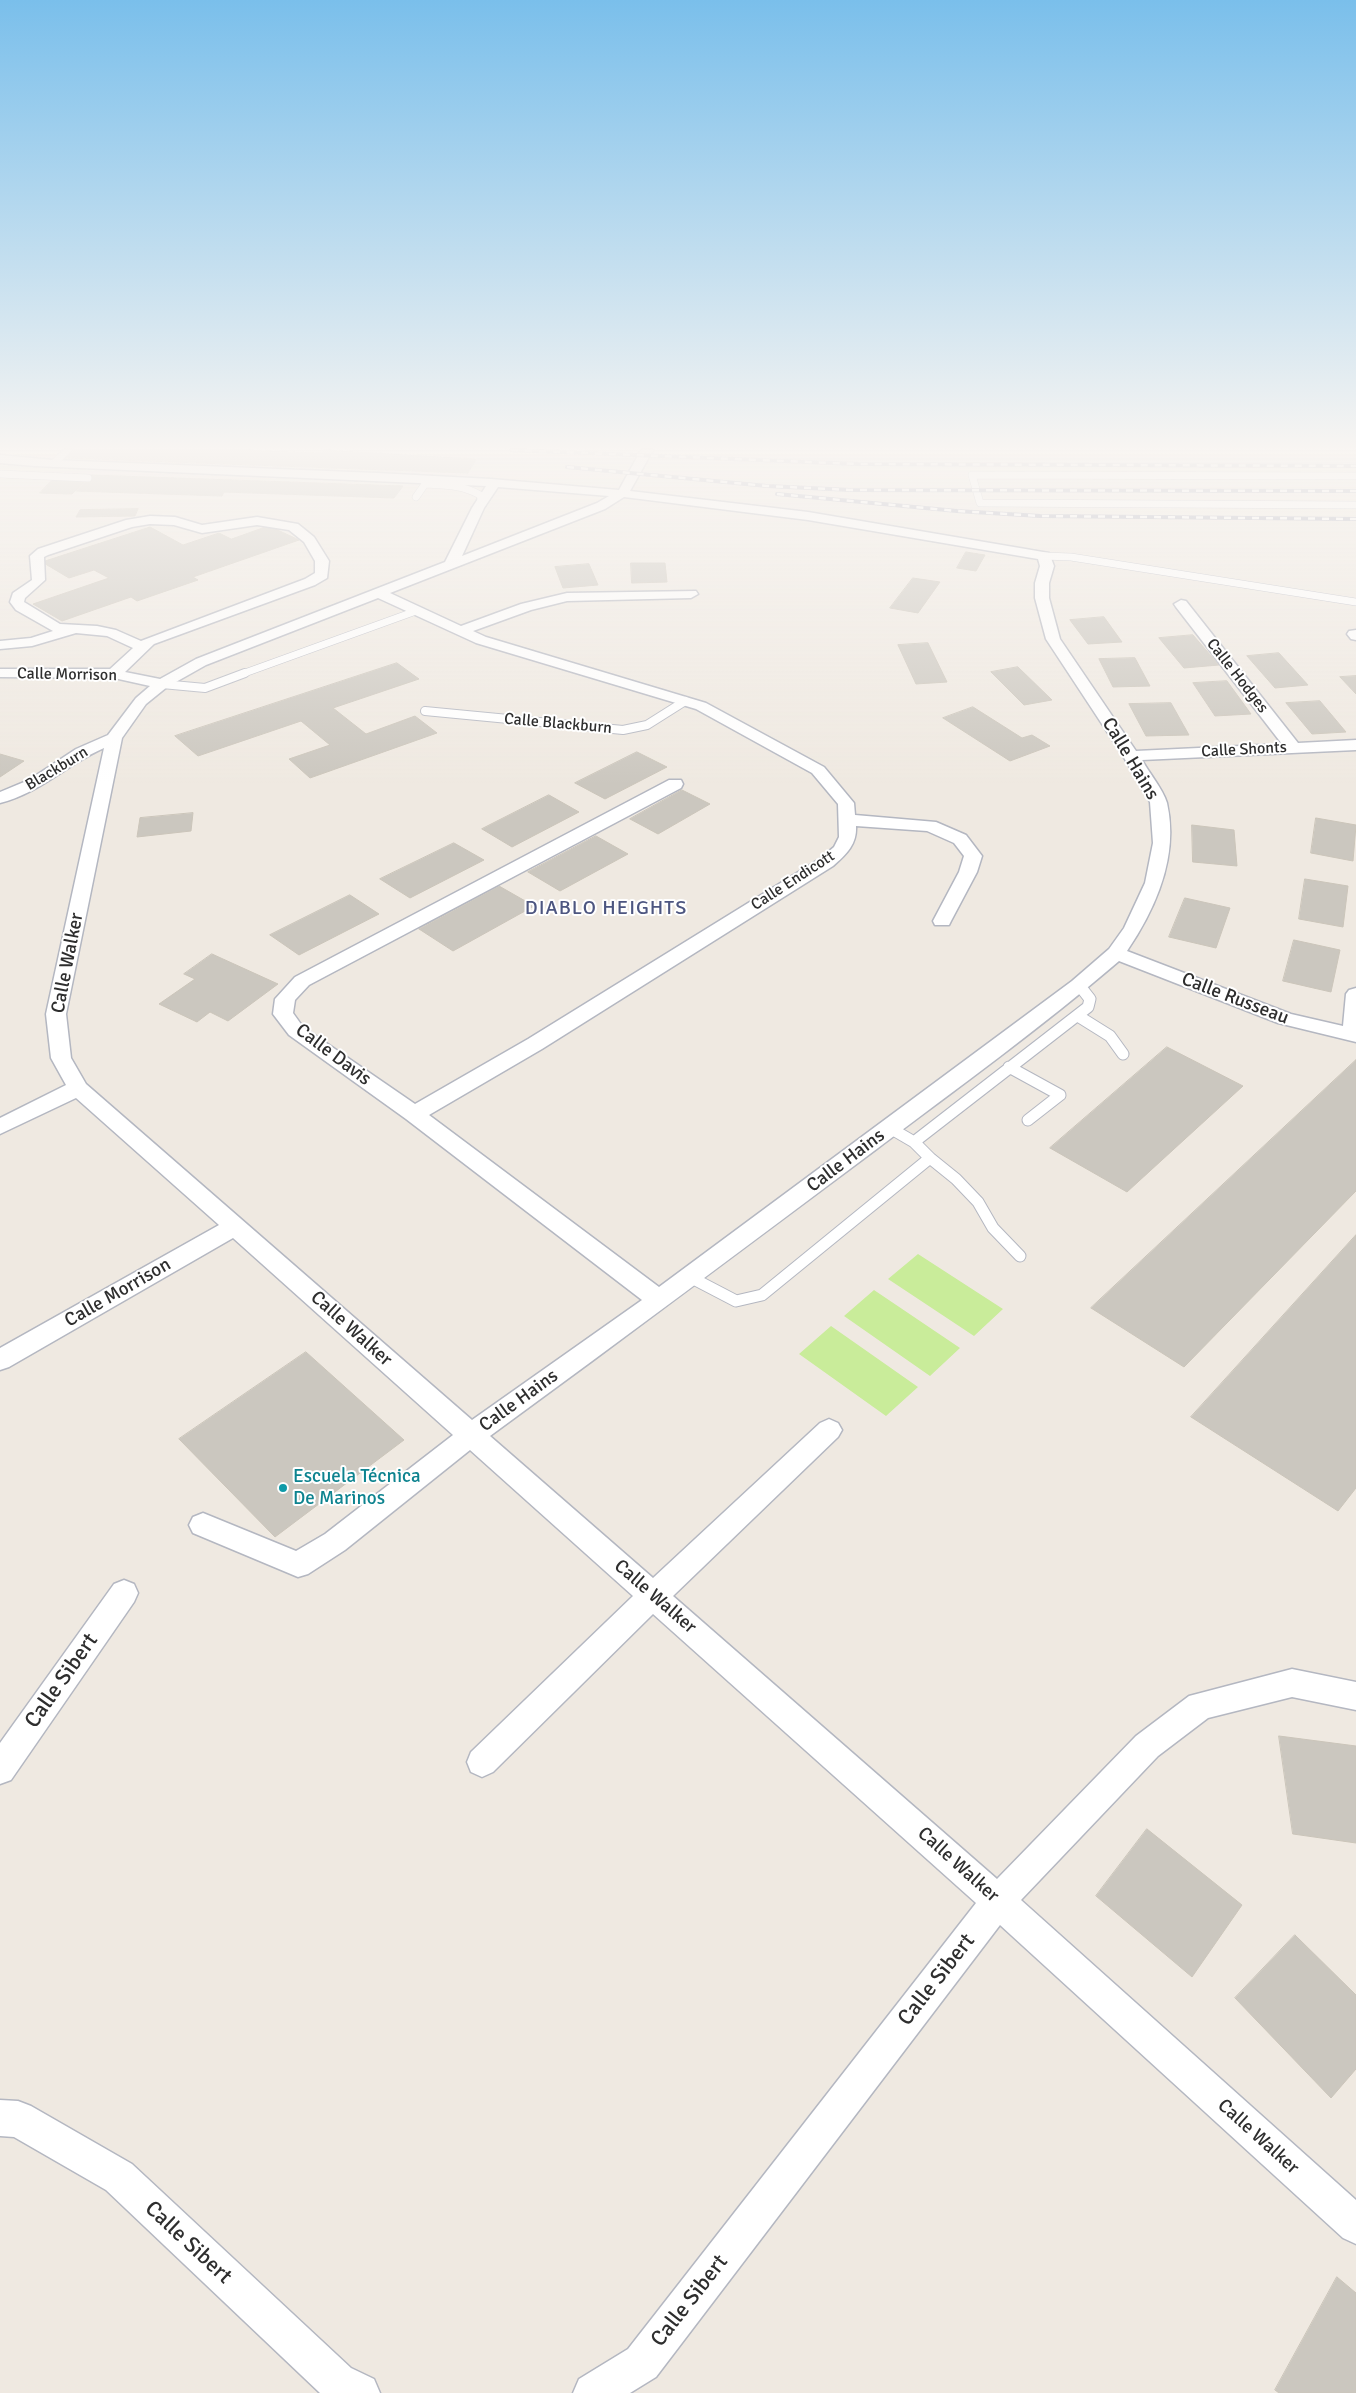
<!DOCTYPE html>
<meta charset="utf-8">
<style>
body{margin:0}
canvas{display:block;background:#efe9e1}
</style>
<canvas width="1356" height="2393"></canvas>
<script>
const ctx = document.querySelector('canvas').getContext('2d');
ctx.lineJoin = 'round';
function fillPath(path, color) { ctx.fillStyle = color; ctx.fill(path, 'evenodd'); }
function stroke(path, color, width, dash) { ctx.strokeStyle = color; ctx.lineWidth = width; ctx.lineCap = dash ? 'butt' : 'round'; ctx.setLineDash(dash || []); ctx.stroke(path); }
function label(font, color, halo, rows, align = 'center') {
  ctx.font = font + ' Signika,sans-serif'; ctx.lineWidth = 4; ctx.setLineDash([]); ctx.textBaseline = 'middle'; ctx.strokeStyle = halo; ctx.fillStyle = color; for (const [text, x, y, turn = 0] of rows) {
    ctx.save(); ctx.translate(x, y); ctx.rotate((+turn || 0) * Math.PI / 180); ctx.textAlign = isNaN(turn) ? turn : align; if (halo) ctx.strokeText(text, 0, 0); ctx.fillText(text, 0, 0); ctx.restore();
  }
}
fillPath(new Path2D(`
 M918,1254l85,55 -29,27 -86,-57z
 M874,1290l86,58 -30,28 -86,-60z
 M831,1326l87,61 -32,29 -87,-62z`), '#c9ec9a');
const building = new Path2D(`
 M73,450h167l83,3 1,-3 152,9 -8,14 -404,-15z
 M91,475l312,11 -9,12 -170,-6 -2,4 -146,-5z
 M53,479l33,1 -14,14 -32,-1z
 M138,509l-3,7 -59,1 4,-7z
 M269,526l30,14 -106,37 5,3 -61,21 -6,-4 -69,24 -29,-17 76,-26 -15,-8 -25,8 -27,-16 108,-35 33,18 36,-12 12,6z
 M966,552l19,3 -9,16 -19,-3z
 M631,563h34l2,19 -35,1z
 M589,564l9,21 -35,3 -8,-21z
 M913,578l27,4 -22,31 -28,-5z
 M1104,617l18,25 -34,2 -18,-24z
 M1193,635l26,30 -35,3 -25,-30z
 M928,643l19,39 -31,2 -18,-39z
 M1279,653l29,32 -33,3 -28,-32z
 M1135,658l15,28 -37,1 -14,-28z
 M397,663l22,16 -86,29 33,26 49,-18 22,17 -127,45 -21,-19 41,-14 -29,-24 -103,35 -23,-20z
 M1018,667l34,33 -28,5 -33,-33z
 M1356,676v18l-16,-17z
 M1227,681l24,33 -36,2 -22,-33z
 M1320,701l26,31 -34,2 -26,-31z
 M1171,703l18,32 -43,1 -17,-32z
 M973,707l49,31 10,-3 18,11 -40,15 -67,-43z
 M637,752l30,15 -62,32 -30,-16z
 M0,754l24,7 -24,16z
 M682,790l28,14 -52,30 -28,-15z
 M549,795l30,17 -67,35 -30,-18z
 M193,813l-2,18 -54,6 3,-19z
 M1316,818l40,7 -3,36 -42,-8z
 M1192,825l42,5 3,36 -44,-4z
 M596,836l32,18 -68,37 -32,-19z
 M454,843l30,17 -74,38 -30,-19z
 M1305,879l43,7 -5,41 -44,-8z
 M499,886l35,20 -81,45 -34,-22z
 M350,895l29,19 -80,41 -29,-20z
 M1185,898l45,10 -14,40 -47,-11z
 M1294,940l46,10 -9,42 -48,-11z
 M212,954l66,30 -50,37 -18,-9 -13,10 -38,-18 36,-25 -11,-5z
 M1167,1047l76,39 -116,106 -77,-44z
 M1356,1060v131l-172,176 -93,-59z
 M1356,1235v253l-18,23 -147,-94z
 M306,1352l98,88 -129,97 -96,-98z
 M1279,1736l77,10v97l-63,-9z
 M1147,1829l95,76 -50,72 -96,-81z
 M1295,1935l61,60v74l-25,29 -96,-100z
 M1337,2277l19,16v100h-77l-4,-3z`);
fillPath(building, '#cbc7bf');
stroke(building, '#cbc5ba', 1);
const laneFar2 = new Path2D(`
 M54,463l14,-13
 M0,474l88,4
 M1356,476l-384,-1 8,28 376,2
 M416,497l9,-13c19,1 38,1 55,11l2,8
 M1044,556l27,1 285,45
 M242,674l174,-63`);
const laneFar1 = new Path2D(`
 M162,684l43,4 40,-15
 M425,711l198,19 24,-5 38,-24`);
const lane = new Path2D(`
 M1078,1016l32,20 13,18
 M1009,1067l51,28 -32,25
 M914,1142l174,-135 2,-8 -11,-14
 M930,1158l26,21 22,23 15,26 27,28
 M690,1277l46,24 26,-6 168,-137 -16,-16 -24,-14`);
const street = new Path2D(`
 M641,450h12l-23,41 178,21 241,41 5,13 -5,17v15l11,41 76,112 146,-7 -106,-137 -2,-3 7,-4 5,1 112,142 58,-3v10l-214,10c7,13 21,29 25,43 12,53 -11,105 -40,148l164,63 52,12 3,-32 3,-4 7,-2v54l-78,-19 -159,-62c-77,66 -160,126 -241,187 -129,97 -258,193 -388,288l163,142 167,-155 9,-4 9,4 4,7 -4,7 -165,159 324,283 139,-143 53,-40 103,-27 64,13v28l-64,-13 -84,21 -50,38 -137,144 335,300v44l-13,-6 -343,-313 -344,452 -26,16h-57l6,-14 49,-30 348,-446 -323,-289 -160,158 -11,5 -11,-5 -4,-10 4,-10 162,-156 -163,-146 -125,100 -37,24 -10,3 -105,-44 -4,-8 4,-8 10,-4 93,38 29,-17 128,-99 -220,-197 -224,129 -9,3v-22l219,-123 -143,-127 -76,36v-16l66,-33 -15,-27 -5,-44 58,-266c-37,16 -64,45 -104,55v-11l29,-12 47,-31 32,-14 28,-37 14,-12 -36,-8 -114,-1v-8h110l23,-21 -26,-12 -31,-3 -44,13 -32,3v-8l31,-3 22,-7 -37,-21 -6,-8 3,-9 19,-13 -2,-24 8,-7 88,-29 24,-4 25,1 27,8 55,-8 41,7 16,13 15,24 -2,17 -12,7 -161,59 -29,28 35,7 36,-20 249,-97 27,-54 14,-22 -451,-20 -35,-3v-8l53,5 324,13 114,6 128,11zM498,487l111,9 -12,7 -135,53 22,-48zM624,497l184,23 230,39 2,7 -5,17v15l11,41 77,117 27,46 3,41 -8,40 -21,45 -15,21 -37,32 -413,306 -230,-172 113,-66 291,-183c14,-12 24,-22 23,-40l71,5 27,12 10,13 -5,16 -26,49 2,4h14l2,-4 26,-49 5,-16 -16,-21 -30,-13 -81,-7 -1,-12 -30,-36 -118,-64 -220,-66 -13,-6 58,-21 36,-9 124,-3 7,-4 -2,-3 -129,2 -46,11 -60,22 -71,-33 215,-84zM150,524l24,1 28,8 55,-8 32,5 15,12 11,19v12l-10,6 -164,62 -25,-11 -19,-4 -37,-2 -36,-22 1,-4 20,-18 -1,-23 4,-2 84,-28zM378,598l98,45 220,66 116,64 26,31 1,33 -5,10 -13,11 -293,181 -113,65 -112,-77 -10,-14 2,-13 14,-15 372,-197 2,-4 -2,-4h-12l-374,197 -20,22 -2,15 16,21 117,84 236,181 -170,120 -386,-336 -15,-26 -5,-44 56,-276 24,-34 21,-17 39,-22z
 M1356,630v10l-5,-1 -4,-5 2,-3z
 M124,1580l10,4 4,9 -4,9 -123,178 -11,4v-41l114,-159z
 M0,2100l18,1 13,5 101,58 219,204 23,11 6,14h-60l-214,-203 -92,-53 -14,-1z`);
stroke(laneFar2, '#b4b7c1', 8);
stroke(laneFar1, '#b4b7c1', 10);
stroke(lane, '#b4b7c1', 13);
stroke(street, '#b4b7c1', 3);
stroke(laneFar2, '#fff', 7);
stroke(laneFar1, '#fff', 8);
stroke(lane, '#fff', 11);
fillPath(street, '#fff');
const rail = new Path2D(`
 M511,450l347,14 498,2
 M567,467l200,19 84,4 505,1
 M777,494l180,17 83,5 316,3`);
stroke(rail, '#a3a6b8', 4);
stroke(rail, '#fff', 2.5, [7]);
const sky = ctx.createLinearGradient(0, 0, 0, 785);
sky.addColorStop(0, '#7abfeb');
sky.addColorStop(0.57, '#f8f5f2');
sky.addColorStop(1, '#f8f5f200');
ctx.fillStyle = sky;
ctx.fillRect(0, 0, 1356, 785);
for (const [x, y, r, color] of [
 [283,1488,5,"#0f9aa8"]
]) { const dot = new Path2D(); dot.arc(x, y, r, 0, 2 * Math.PI); ctx.fillStyle = color; ctx.fill(dot); stroke(dot, '#fff', 2); }
label('16px', '#2e2e2e', '#fff', [
 ["Calle Morrison",67,675,1],
 ["Calle Hodges",1237,676,52],
 ["Calle Blackburn",558,724,5],
 ["Calle Shonts",1244,750,-3],
 ["Blackburn",57,769,-31],
 ["Calle Endicott",793,881,-33]
]);
label('19px', '#2e2e2e', '#fff', [
 ["Calle Hains",1130,759,59],
 ["Calle Walker",68,963,-79],
 ["Calle Russeau",1235,999,21],
 ["Calle Davis",333,1055,37],
 ["Calle Hains",846,1161,-37],
 ["Calle Morrison",118,1293,-30],
 ["Calle Walker",351,1329,42],
 ["Calle Hains",519,1401,-36],
 ["Calle Walker",655,1597,41],
 ["Calle Walker",958,1865,42],
 ["Calle Walker",1258,2137,42]
]);
label('19px', '#0d838f', '#fff', [
 ["Escuela Técnica",293,1477],
 ["De Marinos",293,1499]
], 'left');
ctx.letterSpacing = '1px';
label('20px', '#4d5680', '#fff', [
 ["DIABLO HEIGHTS",606,909]
]);
ctx.letterSpacing = '0px';
label('22px', '#2e2e2e', '#fff', [
 ["Calle Sibert",62,1681,-55],
 ["Calle Sibert",937,1980,-52],
 ["Calle Sibert",188,2243,43],
 ["Calle Sibert",690,2301,-52]
]);
</script>
